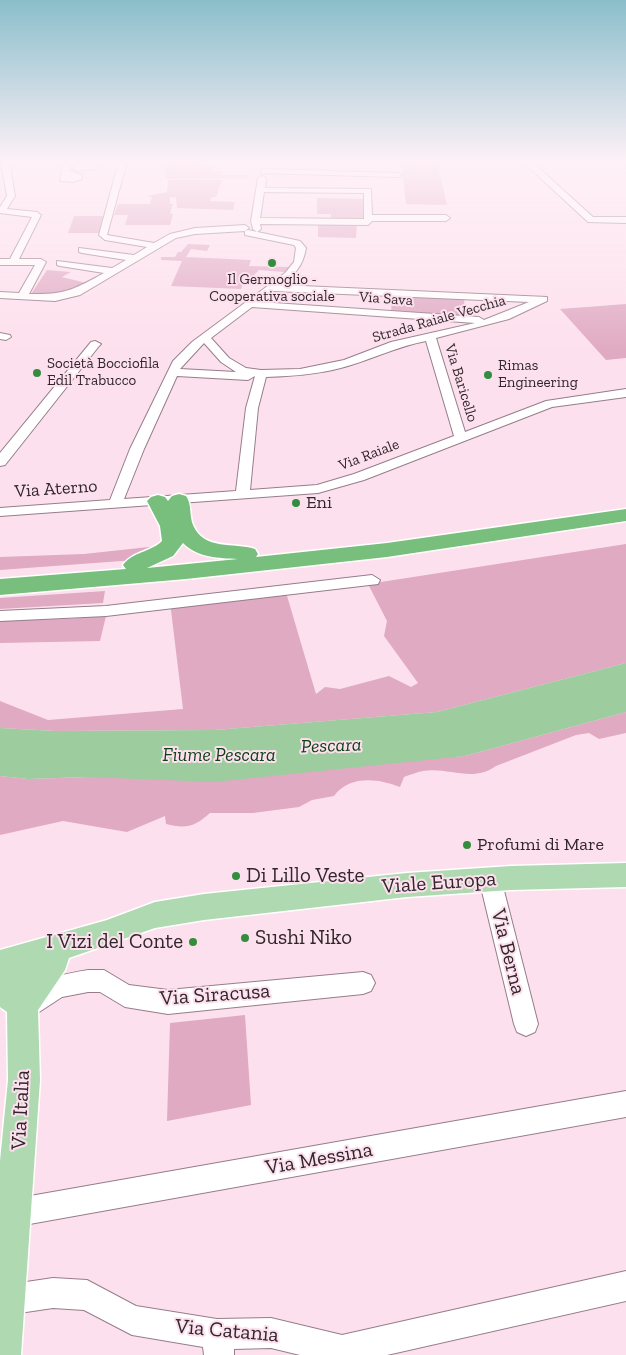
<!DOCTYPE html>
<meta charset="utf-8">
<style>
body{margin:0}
canvas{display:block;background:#fde0ed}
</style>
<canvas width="626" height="1355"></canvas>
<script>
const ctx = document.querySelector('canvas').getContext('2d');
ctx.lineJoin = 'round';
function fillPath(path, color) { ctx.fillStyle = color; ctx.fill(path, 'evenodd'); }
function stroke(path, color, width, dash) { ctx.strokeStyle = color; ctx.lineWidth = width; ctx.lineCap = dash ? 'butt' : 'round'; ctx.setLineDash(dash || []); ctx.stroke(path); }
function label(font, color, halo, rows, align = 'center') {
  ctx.font = font + ' "Zilla Slab",serif'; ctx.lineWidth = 4; ctx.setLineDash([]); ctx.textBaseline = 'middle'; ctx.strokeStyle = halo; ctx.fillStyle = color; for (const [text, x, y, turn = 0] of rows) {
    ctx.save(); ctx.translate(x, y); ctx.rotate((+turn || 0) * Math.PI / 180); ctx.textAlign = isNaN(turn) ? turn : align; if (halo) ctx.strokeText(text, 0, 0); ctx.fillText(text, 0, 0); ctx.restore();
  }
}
fillPath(new Path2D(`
 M166,161h32v3l14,1v6h10l1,4h25v3l-83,1z
 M401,161h36l10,44 -41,-1z
 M168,180h54l-6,17h-4l-2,4 25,1 -2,8 -56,-2 -1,-10 -6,-1v7h3l-3,9 3,1 -3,11h-45l3,-10h-14l4,-11h32l2,-7 -6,-1 21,-4z
 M317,198l49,1 -1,22h-34v-7h-14z
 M74,216h32l-4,17h-34z
 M318,223l39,1 -1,14 -38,-1z
 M188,244l22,1 -3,6 -16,-2 -5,8 65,3 -2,6 41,1 -6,5 -25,-2 -11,11 -4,-1 -3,9 -70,-3 11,-25 -21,-1v-3h14l3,-5h3z
 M47,270l24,2 -9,5 24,6 -19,10 -36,1z
 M392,295l72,2 1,21 -74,-5z
 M626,304v54l-20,2 -46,-51z
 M626,544v119l-189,49 -222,18 -159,1 -56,-3v-27l48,19 135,-11 -13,-107 115,-13 31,105 9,-7 15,2 49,-13 22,11 7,-4 -34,-47 3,-15 -19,-37z
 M158,546l-23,14 -135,10v-13l84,-3z
 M105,591l-2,12 -103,6v-11z
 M106,616l-6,25 -100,2v-23l68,-1z
 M626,712v21l-27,6 -10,-6 -13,2 -80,31c-23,17 -47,1 -73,5 -6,1 -13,4 -19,6l-4,10c-22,-9 -51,-12 -66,9l-22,4 -13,7 -46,6h-43c-15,14 -25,16 -44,11l-1,-8 -38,16 -64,-11 -63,14v-59l28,3 60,-2 377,-21z
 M245,1015l6,90 -84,16 3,-98z`), '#e0aac3');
fillPath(new Path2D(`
 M626,663v49l-161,44 -251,26 -126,-5 -60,2 -28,-3v-48l56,3 159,-1 222,-18z`), '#9dcc9f');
const minor = new Path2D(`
 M1,161h8l6,35 -8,13 30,3 4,3 -22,44h22l5,3 -17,32c36,1 44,-4 75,-21l-44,-7 -3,-1v-4l55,7 14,-8 -44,-7 -3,-1v-4l55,7 13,-8 -42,-7 -6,-5 20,-74h8l-20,74 47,8 16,-9 25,-6 50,-3 4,3 -4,3 -50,3 -19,4 -96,57 -25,6 -55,-3v-6l19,1 16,-28h-35v-6h10l22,-42 -32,-4v-6l7,-11z
 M64,161h8l-3,10 13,4v4l-9,3 -13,-1z
 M91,161h8l-4,8 -18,2 -4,-2 2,-4h14z
 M522,161h9l62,56h33v6l-38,-1z
 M264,169l134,4 4,2 -4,2 -137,-4 -1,-2z
 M262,176l4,2 -1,10 106,1 1,26h74l4,3 -4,3h-74l-4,4 -108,-1 1,5 -4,3 -4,-3 -2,-8 7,-43zM264,192l100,1v26l-104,-1z
 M248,230l52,11 6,7c-3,18 -11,27 -26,37l267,12v4l-38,18 -73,19 29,94 81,-31 80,-12v8l-74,10 -188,73 -46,13 -318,23v-8l110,-8 20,-51 43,-88 19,-19 93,-69 9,-11 2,-14 -2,-3 -49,-10v-4zM273,291l256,11 -45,18 -5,-3 -220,-15zM252,307l223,16 -84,19 -47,18 -44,9 -39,1 -15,-2 -17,-10 -18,-20zM426,341l28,95 -100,38 -37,11 -67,5 8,-82 8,-31c28,-1 58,-3 85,-12 26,-8 48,-19 75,-24zM204,343l17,19 15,10 -56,-3zM177,376l71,4 7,-4 -9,32 -10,83 -112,8 20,-50z
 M0,333l10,2 1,2 -5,3 -6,-1z
 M95,341l6,3 -2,2 -94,119 -5,1v-13l91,-111z
 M372,575l8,5 -2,4 -272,32 -106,5v-10l106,-5z
 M490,870l8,2 3,7 37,145 -3,8 -9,4 -9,-4 -3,-8 -35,-145 3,-7z
 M88,970h16l25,15 39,5 195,-18 8,3 4,8 -4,8 -8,3 -195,20 -43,-7 -25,-15h-12l-26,5 -29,19 -8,-4 -4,-8c11,-25 43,-30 67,-34z
 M626,1091v26l-613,110 -10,-4 -3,-12 3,-8 10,-4z
 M626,1271v30l-239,54h-87l-29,-7 -37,1v6h-30l-1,-8 -71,-12 -48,-25 -31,-2 -47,7 -6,-3v-24l6,-3 47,-7 34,2 49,26 81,13 54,-1 71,17z`);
const major = new Path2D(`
 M626,863v24l-115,3 -104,7 -203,23 -49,8 -86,30 -4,12 -27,40 2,70 -19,275h-21v-194l8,-81 -1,-68 -7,-5v-57l107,-30 48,-18 49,-8 203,-21 104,-7z`);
const highway = new Path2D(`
 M179,494l7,2c6,8 3,20 7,29 11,26 41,17 62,24l3,5 -2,3 131,-14 239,-34v12l-239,36 -201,22 -186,16v-16l126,-10 -3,-4c9,-13 28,-13 39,-24l-2,-15 -13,-25 4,-4 7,-2 7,2 3,4 4,-5zM183,543c15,15 36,15 55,16l-91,9 26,-12z`);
stroke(minor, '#967d89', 2);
stroke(major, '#fff', 3);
stroke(highway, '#fff', 3);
fillPath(minor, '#fff');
fillPath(major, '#aed9b1');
fillPath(highway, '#78bf7d');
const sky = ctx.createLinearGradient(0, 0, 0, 351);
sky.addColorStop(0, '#8abecb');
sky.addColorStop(0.46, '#fef1f7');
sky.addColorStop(1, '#fef1f700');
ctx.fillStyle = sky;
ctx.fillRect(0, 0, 626, 351);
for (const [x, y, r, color] of [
 [272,263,5,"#338d3e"],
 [37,373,5,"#338d3e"],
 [488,375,5,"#338d3e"],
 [296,503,5,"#338d3e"],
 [467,845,5,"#338d3e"],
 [236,876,5,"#338d3e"],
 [245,938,5,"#338d3e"],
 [193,942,5,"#338d3e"]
]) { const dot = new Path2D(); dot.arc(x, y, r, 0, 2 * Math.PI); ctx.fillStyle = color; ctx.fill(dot); stroke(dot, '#fde0ed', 2); }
label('15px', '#30262b', '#fde0ed', [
 ["Il Germoglio -",272,280,"center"],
 ["Cooperativa sociale",272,297,"center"],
 ["Società Bocciofila",47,364],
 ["Edil Trabucco",47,381],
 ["Rimas",498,366],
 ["Engineering",498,383]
], 'left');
label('15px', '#30262b', '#fde0ed', [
 ["Via Sava",386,299,4],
 ["Strada Raiale Vecchia",439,319,-16],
 ["Via Baricello",461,383,73],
 ["Via Raiale",369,455,-21]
]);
label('18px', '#30262b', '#fde0ed', [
 ["Via Aterno",56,489,-4]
]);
label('18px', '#30262b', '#fde0ed', [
 ["Eni",306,503],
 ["Profumi di Mare",477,845]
], 'left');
label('italic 19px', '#0e4016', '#fde0ed', [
 ["Pescara",331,746,-2],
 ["Fiume Pescara",219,756]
]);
label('21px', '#30262b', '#fde0ed', [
 ["Di Lillo Veste",246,876],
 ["Sushi Niko",255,938],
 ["I Vizi del Conte",183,942,"right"]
], 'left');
label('21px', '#30262b', '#fde0ed', [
 ["Viale Europa",439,883,-4],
 ["Via Berna",508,952,76],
 ["Via Siracusa",215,995,-4],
 ["Via Italia",21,1110,-87],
 ["Via Messina",319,1159,-10],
 ["Via Catania",227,1331,5]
]);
</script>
